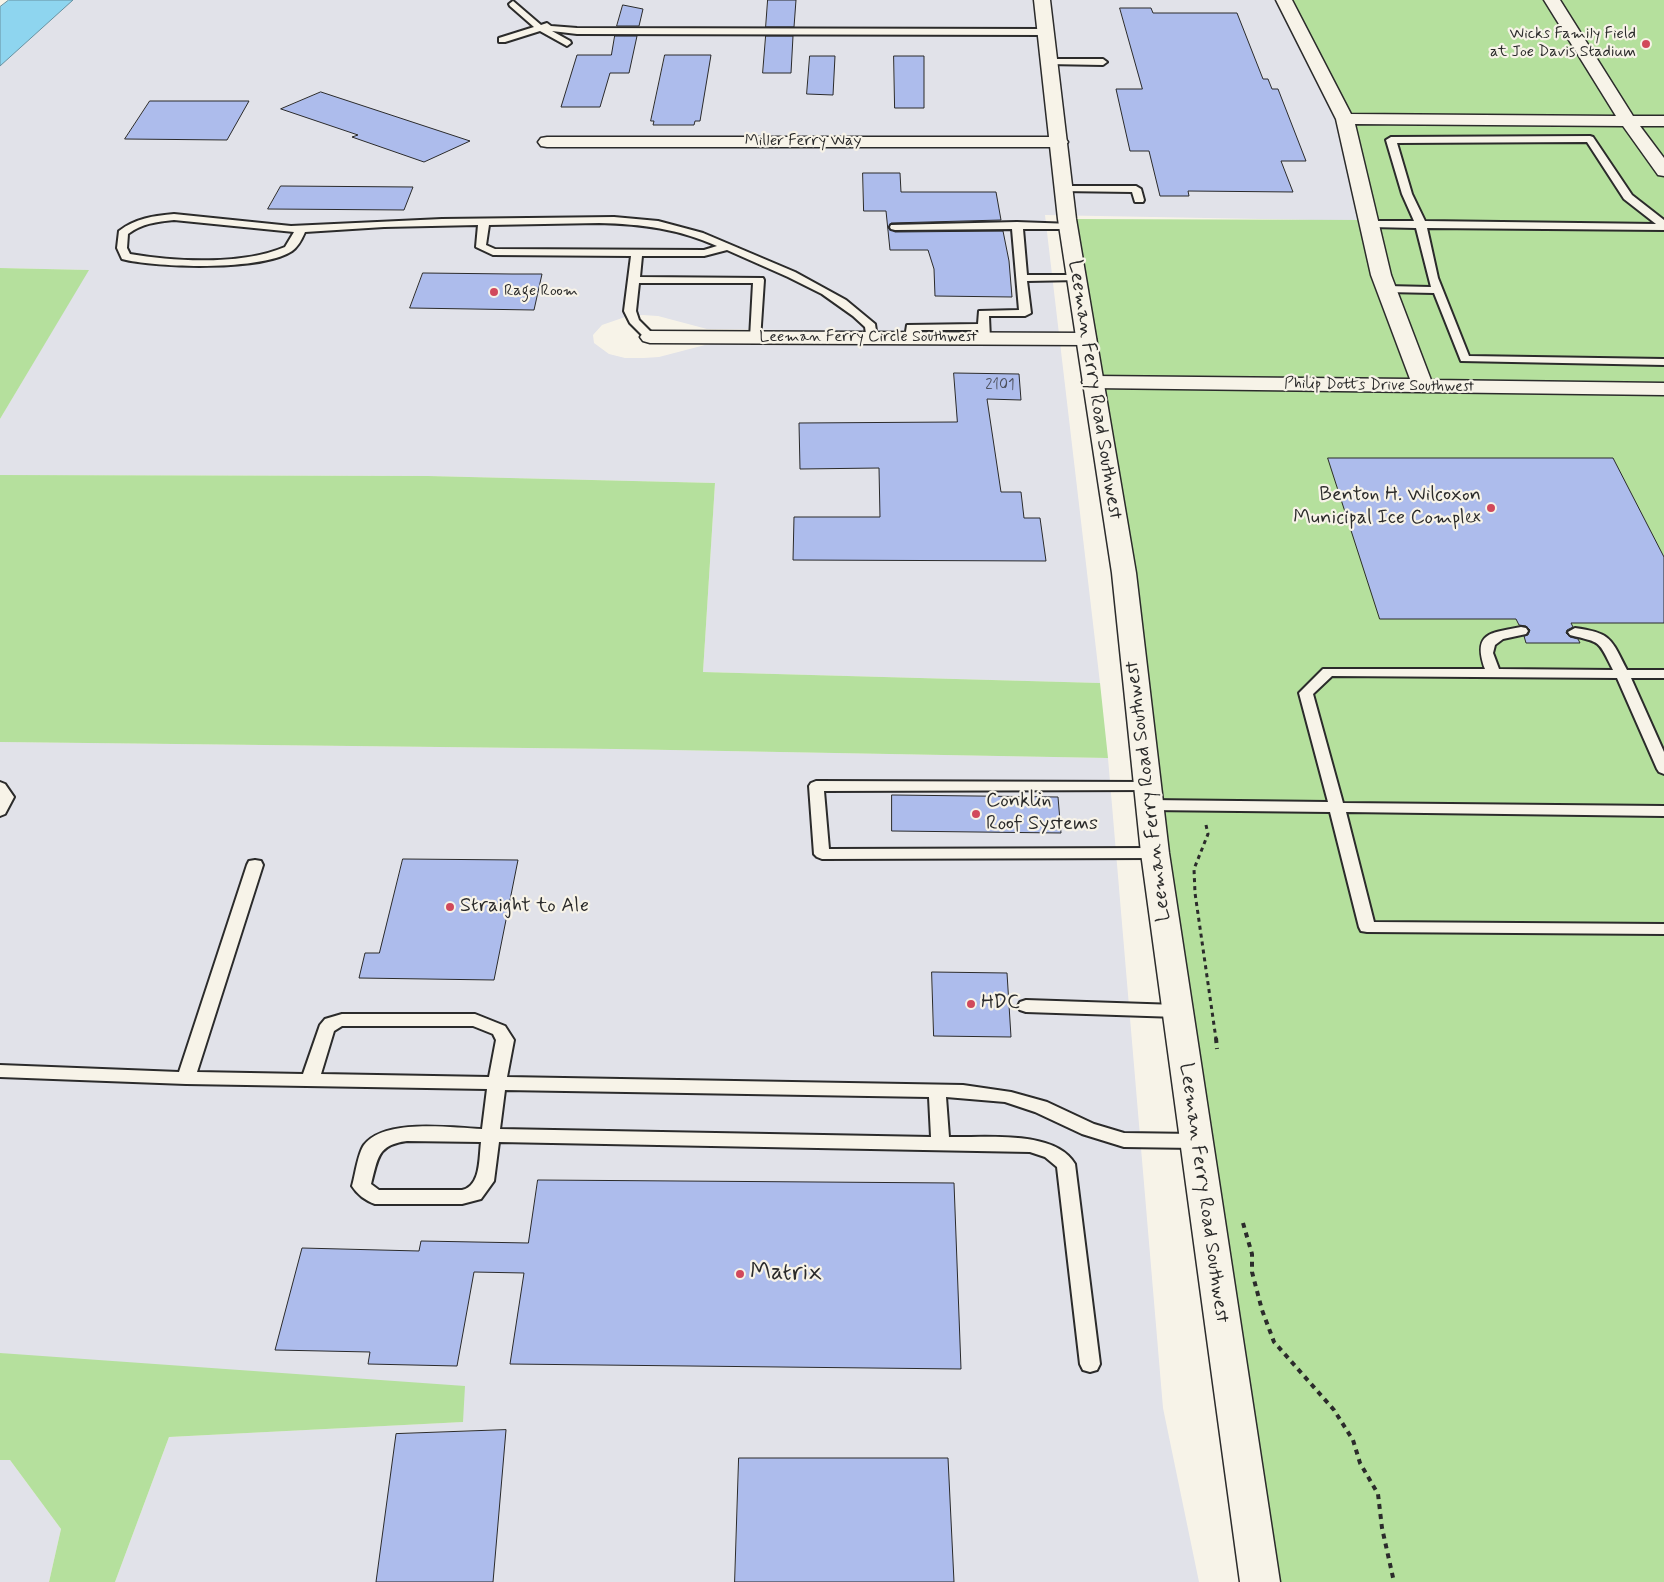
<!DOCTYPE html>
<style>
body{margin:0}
canvas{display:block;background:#f7f3e8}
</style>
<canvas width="1664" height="1582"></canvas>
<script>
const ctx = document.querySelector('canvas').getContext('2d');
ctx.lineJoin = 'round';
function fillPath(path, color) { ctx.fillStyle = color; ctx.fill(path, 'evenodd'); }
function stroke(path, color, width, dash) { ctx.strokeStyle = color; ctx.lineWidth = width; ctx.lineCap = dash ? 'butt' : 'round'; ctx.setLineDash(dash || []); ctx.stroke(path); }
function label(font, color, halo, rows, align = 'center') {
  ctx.font = font + ' Mynerve,sans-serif'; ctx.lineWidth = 4.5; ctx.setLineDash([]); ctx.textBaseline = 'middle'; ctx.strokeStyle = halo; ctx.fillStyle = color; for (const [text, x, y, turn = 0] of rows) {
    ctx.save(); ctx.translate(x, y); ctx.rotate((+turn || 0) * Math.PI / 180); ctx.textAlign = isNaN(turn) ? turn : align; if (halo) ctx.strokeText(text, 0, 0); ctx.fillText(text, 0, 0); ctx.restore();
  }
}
fillPath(new Path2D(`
 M73,0h1211l61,119 24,102 -324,-6 55,468 -397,-11 12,-189 -287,-7 -428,-1v-56l88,-149 -88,-2v-202zM642,315l16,1 49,13 76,1v12h-55l-23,3 -46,12 -15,1h-19l-16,-4 -15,-11 -1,-8 9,-10 26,-9z
 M0,742l616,7 492,9 55,650 36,174h-1084l54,-145 293,-15 -462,-69z
 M0,1460h10l51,69 -12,53h-49z`), '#e1e2e9');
fillPath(new Path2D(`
 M1284,0h380v1582h-404l-193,-1363 302,1 -24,-101z
 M0,268l89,2 -89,149z
 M0,475l428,1 287,7 -12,189 397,11 8,75 -492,-9 -616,-7z
 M0,1353l465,33 -2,36 -294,15 -54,145h-66l12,-53 -51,-69h-10z`), '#b5e09d');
const water = new Path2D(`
 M9,0h64l-73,66v-59z`);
fillPath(water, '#8ed5ef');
stroke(water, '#6691a1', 1);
const building = new Path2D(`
 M768,0h28l-2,27h-28z
 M623,5l20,4 -4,17h-22z
 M1120,8h31l2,5h84l26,66h5l4,10h6l28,72h-25l12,31 -105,-1 1,5h-29l-11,-45h-19l-14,-62h26z
 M615,36h22l-8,37h-19l-10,34h-39l16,-52h34z
 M766,36h27l-2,37h-28z
 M665,55h46l-11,66h-5l-1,4h-41l1,-4h-3z
 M810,56h25l-2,39 -26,-1z
 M894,56h30v52h-29z
 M321,92l149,49 -46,21 -72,-25 6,-2 -77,-26z
 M150,101h99l-22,39 -102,-1z
 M863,173h37l1,19h95l5,28 -110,3 -3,5 7,4 108,-1 6,30 3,36 -77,-1 -1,-27 -6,-19h-38l-4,-39h-22z
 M281,186l132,1 -9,23 -136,-1z
 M423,273l89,1h30l-8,36 -124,-2z
 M954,373l65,1 2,26 -34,-1 14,93h20l3,26h16l6,43 -253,-1 1,-43h86l-1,-49 -79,1 -1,-46 158,-1z
 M1328,458h285l51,99v66h-93l2,4 -6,3 -1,3 4,4 8,2 2,4h-54l-2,-7 4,-1 2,-5 -4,-4 -7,-1 -3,-6h-136z
 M892,795l166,2 3,36 -169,-2z
 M403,859l115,1 -24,120 -135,-2 6,-25h14z
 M932,972l75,1 4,64 -77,-1z
 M538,1180l416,3 7,186 -451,-5 14,-91 -50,-1 -17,94 -89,-2 2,-12 -95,-2 27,-102 117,3 2,-10 107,2z
 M506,1430l-13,152h-117l20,-148z
 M739,1458h209l6,124h-219z`);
fillPath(building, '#adbcec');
stroke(building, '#2b2b2b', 1);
const lane = new Path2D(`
 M513,1l28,24 6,-2 4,3 26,2 468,1 4,3 -4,3 -468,-1 -25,-3 18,10 1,2 -4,3 -27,-15 -35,11h-6v-4l35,-11 -24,-21 -1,-2z
 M1049,59h54l4,3 -4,3 -57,-1 -1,-2z
 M1590,136l3,1 39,58 32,25v10l-237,-2 11,50 31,78 195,3v6l-203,-4 -27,-68 -48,-1 -5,-3 5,-3 45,1 -15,-59 -46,-1 -5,-3 5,-3h44l-12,-27 -16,-54 5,-3zM1587,142l37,57 32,25 -231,-3 -13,-27 -15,-51z
 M1064,186h72l5,3 3,11 -1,2h-8l-3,-10 -72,-1 -1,-2z
 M174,214l117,12 151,-7 172,-2 44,4 45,12 92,39 51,28 29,24 2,14 -2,2h-8l-2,-13 -12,-11 -31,-22 -34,-17 -61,-27 -23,6h-62l-2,21 123,1 1,2 -4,60h-8l-2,-2 3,-55h-114l-3,28 3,9 17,17 -6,3 -4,-1 -16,-16 -6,-12 7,-55 -138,-1 -17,-8 2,-22 -94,2 -79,5c-3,7 -7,15 -13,19 -30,20 -135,17 -170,8l-5,-11 2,-17c17,-13 34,-15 55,-17zM174,220l120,12 -9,15c-42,18 -109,15 -155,7l-3,-6 1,-14c15,-11 28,-12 46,-14zM599,223c43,1 80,6 118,23l-13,4 -209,-1 -9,-4 3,-20z
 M1017,222l55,2 1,2 -1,2 -4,1h-45l4,46h49l5,3 -1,2 -53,1 4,32 -6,3h-36l1,23 -2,2h-8l-2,-11h-61l-2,10h-8l-2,-2 2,-13 71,-1 1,-13 40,-1 -7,-81 -117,1 -4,-1 -1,-2 1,-2z
 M1521,627l5,1 2,3 -2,3 -23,5 -8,6 -2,8 6,16 114,1c-15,-30 -11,-27 -43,-35l-2,-3 7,-4c37,5 36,11 52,42h37v8h-33l33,74v22l-5,-2 -2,-3 -40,-91 -285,-2 -19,18 30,109 321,3v10l-318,-4 28,110 290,2v10l-297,-2 -6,-1 -2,-4 -29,-115 -181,-2 -5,-2 -3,-3 3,-3 5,-2 179,2 -29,-109 24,-24h162c-13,-37 6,-36 36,-42z
 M816,781l331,1 5,2 2,3 -2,3 -328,1 5,58 326,-1 5,2 3,3 -3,3 -5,2 -333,1 -5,-2 -3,-3 -5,-68 2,-3z
 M0,782l5,2 9,13 -9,17 -5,2z
 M255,860l6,1 2,4 -66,207 106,2 17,-49 5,-6 17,-5h133l30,12 9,14 -7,37 456,8 48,7 36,10 47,22 30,9 71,1 6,2 3,5 -3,5 -6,2 -71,-1 -42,-13 -47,-22 -30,-10 -59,-5 3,40c34,1 106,-8 126,27l25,200 -3,6 -7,2 -7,-2 -3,-6 -23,-197 -12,-10 -15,-5 -531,-10 -5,39 -13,18 -19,5h-87c-9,-3 -18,-10 -23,-18 3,-10 6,-33 12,-41 21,-27 87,-17 118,-16l5,-40 -301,-5 -186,-7v-12l179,7 68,-207 2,-4zM342,1026h131l20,8 3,6 -7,37 -168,-3 13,-43zM505,1090l424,7 2,40 -431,-8zM407,1141l74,1c-2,16 0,44 -19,48h-83l-8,-6c7,-26 6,-39 36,-43z
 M1026,1000l151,5 6,2 2,4 -2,4 -6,2 -151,-5 -6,-2 -2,-4 2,-4z`);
const street = new Path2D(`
 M1276,0h16l59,114 265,2 -72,-116h16l73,116h31v10h-24l24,32v18l-6,-1 -35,-49 -268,-2 36,151 40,105 233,3v12l-571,-7 -8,-1 -3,-5 3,-5 8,-1 317,3 -39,-104 -35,-156z
 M547,137h512l6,1 3,4 -3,4 -6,1h-512l-6,-1 -3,-4 3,-4z
 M650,331l436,2 7,2 3,4 -3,4 -7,2 -436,-2 -7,-2 -3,-4 3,-4z`);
const secondary = new Path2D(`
 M1034,0h16l26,219 60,354 33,280 111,729h-40l-99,-729 -29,-280 -54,-354z`);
stroke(lane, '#2b2b2b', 4);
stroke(street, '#2b2b2b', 3);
stroke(secondary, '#2b2b2b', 3);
stroke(new Path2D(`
 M1206,825l2,9 -14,35 1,24 21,146`), '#2b2b2b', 3, [4, 4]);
stroke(new Path2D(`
 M1216,1038l1,11
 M1243,1223l9,31v18l10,38 12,32 60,68 19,30 7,23 18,31 4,34 12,54`), '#2b2b2b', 4, [5, 5]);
fillPath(lane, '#f7f3e8');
fillPath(street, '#f7f3e8');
fillPath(secondary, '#f7f3e8');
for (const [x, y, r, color] of [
 [1646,44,5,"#d1495b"],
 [494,292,5,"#d1495b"],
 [1491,508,5,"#d1495b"],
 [976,814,5,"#d1495b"],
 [450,907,5,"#d1495b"],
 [971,1004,5,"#d1495b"],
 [740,1274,5,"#d1495b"]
]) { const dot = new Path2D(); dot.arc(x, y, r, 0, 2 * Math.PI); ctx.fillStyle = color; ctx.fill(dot); stroke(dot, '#f7f3e8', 2); }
label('15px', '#4c4f5b', null, [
 ["2101",1000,386]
]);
label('16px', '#2b2b2b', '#f7f3e8', [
 ["Wicks Family Field",1636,35],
 ["at Joe Davis Stadium",1636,53],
 ["Rage Room",504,292,"left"]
], 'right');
label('16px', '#2b2b2b', '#f7f3e8', [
 ["Miller Ferry Way",803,142],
 ["Leeman Ferry Circle Southwest",868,338],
 ["Philip Dotts Drive Southwest",1379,386,1]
]);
label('20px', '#2b2b2b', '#f7f3e8', [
 ["Leeman Ferry Road Southwest",1094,390,81],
 ["Leeman Ferry Road Southwest",1149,791,-97],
 ["Leeman Ferry Road Southwest",1203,1193,82]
]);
label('20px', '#2b2b2b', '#f7f3e8', [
 ["Benton H. Wilcoxon",1481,496,"right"],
 ["Municipal Ice Complex",1481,519,"right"],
 ["Conklin",986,802],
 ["Roof Systems",986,825],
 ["Straight to Ale",460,907],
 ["HDC",981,1004]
], 'left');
label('24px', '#2b2b2b', '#f7f3e8', [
 ["Matrix",750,1274]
], 'left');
</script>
